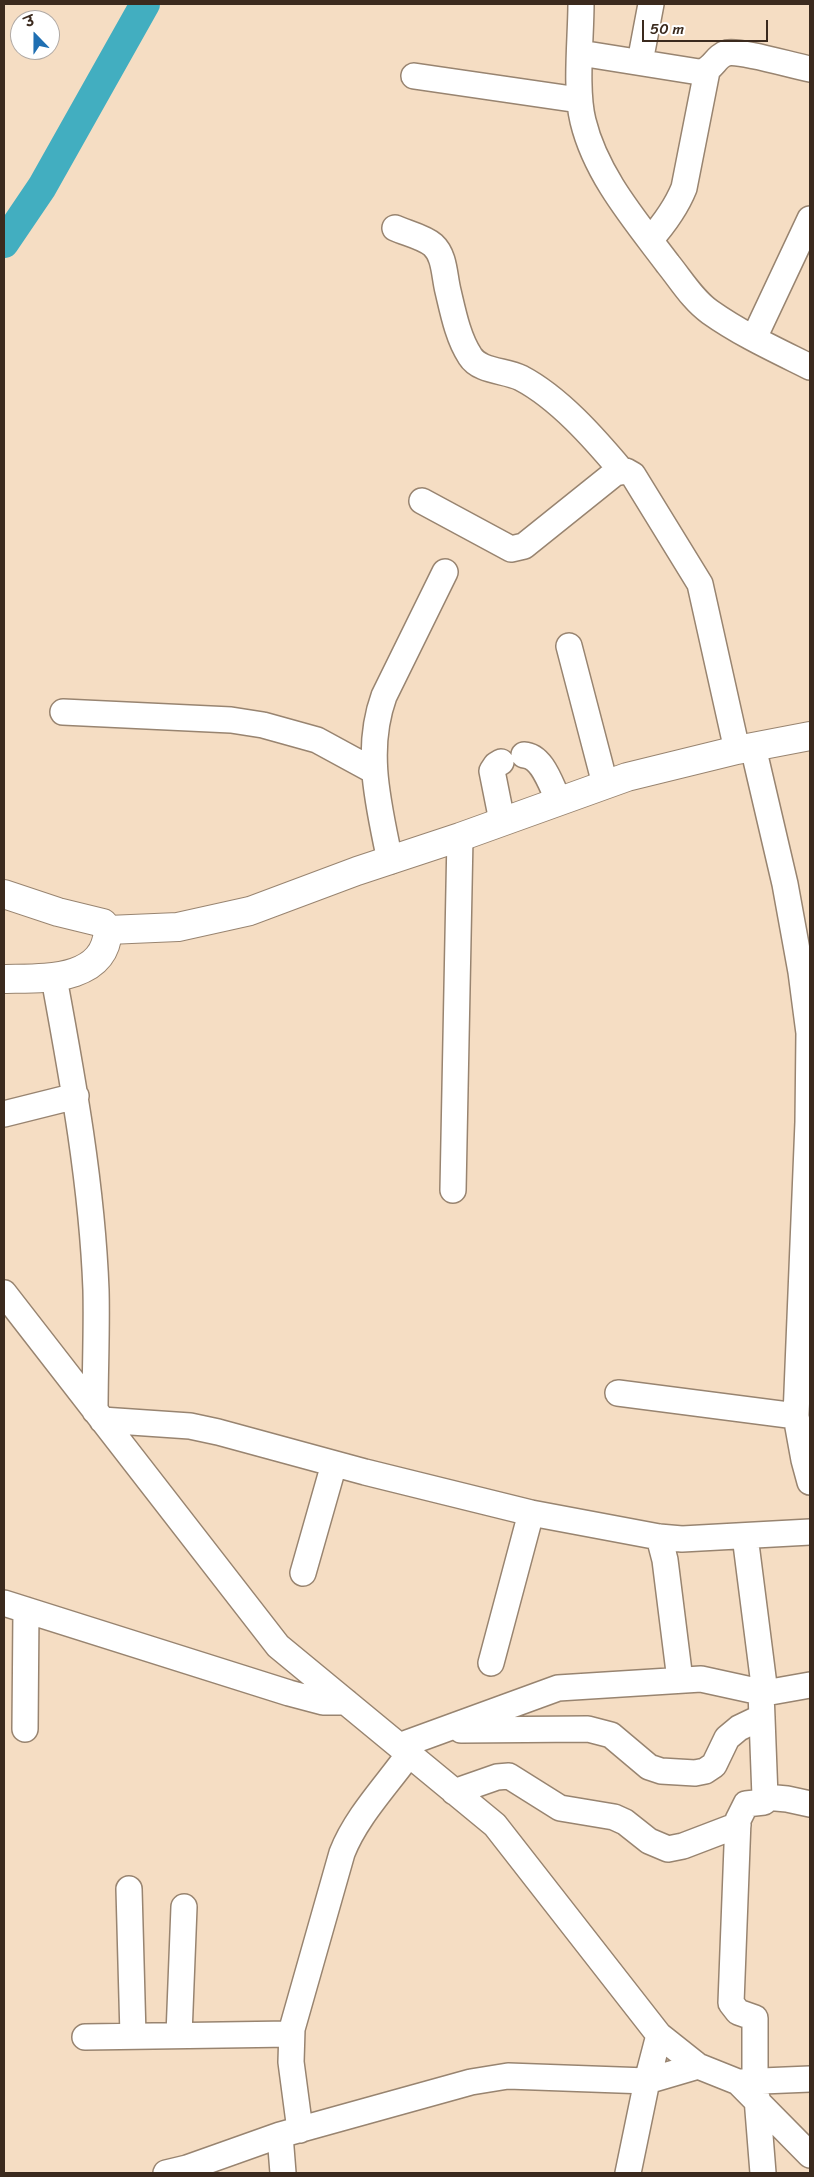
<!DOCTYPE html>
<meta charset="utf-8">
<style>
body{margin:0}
#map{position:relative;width:814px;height:2177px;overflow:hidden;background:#f5ddc3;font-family:Sriracha,"Playpen Sans Deva",sans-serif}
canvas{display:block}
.frame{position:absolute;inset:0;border:5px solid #3b2a1e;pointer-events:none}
.north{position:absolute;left:10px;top:10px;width:50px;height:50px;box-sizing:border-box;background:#fff;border:1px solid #b1aaa5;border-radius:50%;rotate:338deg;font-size:14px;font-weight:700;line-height:20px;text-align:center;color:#3b2a1e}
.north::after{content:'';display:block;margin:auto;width:18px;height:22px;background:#1f6fb2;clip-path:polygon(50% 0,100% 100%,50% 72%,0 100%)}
.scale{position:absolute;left:642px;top:20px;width:126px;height:22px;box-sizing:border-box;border:2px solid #3b2a1e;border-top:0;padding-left:6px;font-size:15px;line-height:18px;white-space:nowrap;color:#3b2a1e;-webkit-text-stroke:4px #fff;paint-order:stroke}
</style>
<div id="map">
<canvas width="814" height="2177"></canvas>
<div class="frame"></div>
<div class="north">उ</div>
<div class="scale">50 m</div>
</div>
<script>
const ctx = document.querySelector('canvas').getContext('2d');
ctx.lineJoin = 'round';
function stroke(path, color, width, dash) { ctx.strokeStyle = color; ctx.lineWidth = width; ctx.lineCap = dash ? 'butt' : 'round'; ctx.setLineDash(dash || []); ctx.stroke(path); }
stroke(new Path2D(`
 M4,243l38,-56 103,-183`), '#42aec0', 30);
const minor = new Path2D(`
 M581,4c0,34 -6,85 2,117 13,54 52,99 85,143 13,16 25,36 42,48 31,22 66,38 100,55
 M580,53l119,19c14,-1 16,-16 28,-19 14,-3 66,13 83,16
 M640,62l11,-58
 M414,76l165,24
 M395,228c11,5 29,9 38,17 12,11 11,30 15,46 5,21 10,47 22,65 10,16 35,14 51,22 38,20 73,60 100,92
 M650,240c14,-16 26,-32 34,-52l23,-117
 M754,338l56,-119
 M422,501l89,48 13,-3 91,-73 11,-2 7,4 67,109 37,166
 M569,646l36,138
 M63,712l168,8 32,5 54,15 57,31
 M753,747l32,137 16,88 8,61 -1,89 -12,294 8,44 6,22
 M524,755c19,1 27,31 35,46
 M501,762l-5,3 -4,6 10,50
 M390,861c-11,-55 -26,-110 -6,-165l61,-124
 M54,978c19,103 38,207 42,312 1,40 -1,81 -1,121
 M4,1114l72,-18
 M453,1190l7,-353
 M4,1293l274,353 217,179 164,210 39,31 40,16 72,-3
 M618,1393l178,23
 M102,1420l88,6 28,6 147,40 166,41 128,24 23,2 128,-7
 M745,1536l20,157
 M659,1537l6,23 15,120
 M303,1573l31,-109
 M4,1603l285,90 34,9h23
 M491,1663l40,-150
 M25,1729l1,-119
 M461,1730l127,-1 23,6 38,32 12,4 34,2 10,-2 9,-6 13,-27 12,-10 23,-11
 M399,1746l159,-58 143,-9 64,14 45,-8
 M454,1792l43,-15 12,-1 51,32 54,9 11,5 24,19 19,8 15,-3 55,-21
 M765,1797l22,2 23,5
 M129,1889l4,147
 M179,2035l5,-128
 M85,2037l206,-3
 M755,2080v-62l-17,-6 -7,-9 7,-183 8,-16 18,-2 1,-5 -4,-105
 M738,2082l72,73
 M757,2098l6,75
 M300,2130l-9,-68 1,-33 50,-176c14,-36 44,-67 67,-99
 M280,2135l3,38
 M166,2173l21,-5 93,-33 191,-53 37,-6 139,5 51,-15
 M628,2173l19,-92 12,-46`);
const major = new Path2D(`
 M108,930l70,-3 72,-16 107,-40 103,-34 167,-60 110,-27 73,-14`);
const highway = new Path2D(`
 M4,894l54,18 45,11 5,7c-3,53 -67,48 -104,49`);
stroke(minor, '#988470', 28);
stroke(major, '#988470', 30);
stroke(highway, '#988470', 30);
stroke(minor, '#fff', 25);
stroke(major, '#fff', 28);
stroke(highway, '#fff', 28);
</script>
